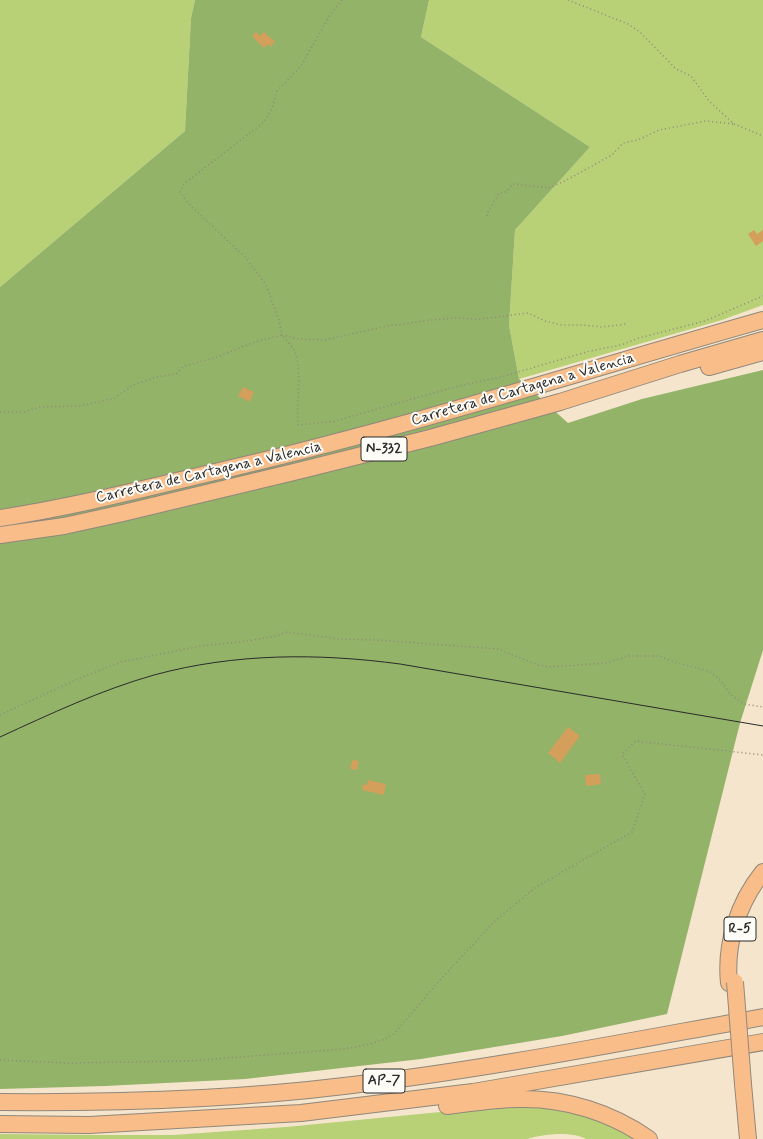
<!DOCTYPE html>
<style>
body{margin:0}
canvas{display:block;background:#f4e5cc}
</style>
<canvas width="763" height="1139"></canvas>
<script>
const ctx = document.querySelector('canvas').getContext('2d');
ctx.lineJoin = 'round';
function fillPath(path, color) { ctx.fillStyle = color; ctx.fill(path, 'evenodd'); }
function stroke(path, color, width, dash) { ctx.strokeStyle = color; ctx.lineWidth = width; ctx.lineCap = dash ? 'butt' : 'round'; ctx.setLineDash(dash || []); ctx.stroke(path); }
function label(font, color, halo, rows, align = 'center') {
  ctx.font = font + ' Mynerve,sans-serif'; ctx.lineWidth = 4; ctx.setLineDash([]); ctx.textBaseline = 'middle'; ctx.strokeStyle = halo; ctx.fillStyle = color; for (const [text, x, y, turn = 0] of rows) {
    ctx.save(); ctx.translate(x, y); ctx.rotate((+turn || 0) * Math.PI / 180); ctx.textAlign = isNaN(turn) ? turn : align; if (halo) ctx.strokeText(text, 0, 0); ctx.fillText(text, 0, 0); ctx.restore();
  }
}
fillPath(new Path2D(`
 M0,0h195l-4,18 -6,113 -185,156z
 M429,0h334v305l-41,15 -203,59 -10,-54 6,-95 75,-83 -169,-110z
 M502,1106c43,0 73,2 112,21 7,4 15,7 22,12h-50c-14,-8 -43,-5 -59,0h-527v-5l97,1h76l113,-8z`), '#b8d177');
fillPath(new Path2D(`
 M195,0h234l-8,37 169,110 -75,83 -6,95 10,54 49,44 74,-24 121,-29v280l-23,73 -73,291 -105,22 -141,23 -176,20 -140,7 -105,3v-802l185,-156 6,-113z`), '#92b368');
fillPath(new Path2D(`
 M256,32l4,4 4,-4 11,10 -5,5 -2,-3 -4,4 -12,-12z
 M754,230l3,4 6,-4v11l-7,5 -8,-12z
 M243,387l11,5 -4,10 -12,-6z
 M568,727l12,9 -20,27 -12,-10z
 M352,760l7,1 -2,9 -7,-1z
 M600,774l1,10 -15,2 -1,-11z
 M368,780l18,4 -2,11 -22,-5 1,-6 4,1z`), '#d39f5a');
const highway = new Path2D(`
 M709,367l54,-15
 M0,518c80,-12 158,-33 236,-51 178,-42 351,-97 527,-147
 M0,535l64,-9 59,-13 175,-42 132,-33 130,-36 120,-38 83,-24
 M729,983c-4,-39 9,-80 34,-111
 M743,1084l5,55
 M0,1102c115,1 230,-2 344,-16 140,-16 280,-44 419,-69
 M447,1106c24,-3 49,-7 73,-7 46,-1 92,14 129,40
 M0,1124l89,1 212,-12 172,-21 290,-50`);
stroke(highway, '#90887c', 18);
stroke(new Path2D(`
 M342,0l-12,15 -29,51 -24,25 -5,18 -8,13 -80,62 -4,8 8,11 58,55 20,27 13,35 3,15 18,4 24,1 64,-14 43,-6 24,-2 25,1 48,-6 17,8 17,4h20l19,2 26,-3
 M568,0l60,24 12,8 36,37 15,7 18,25 25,23 29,12
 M487,216l1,-4 11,-19 7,-1 7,-8 35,4 15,-6 49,-27 11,-12 15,-3 21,-10 47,-9 28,3
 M0,412h24l16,-5 40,-1 35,-8 18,-13 23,-8 20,-3 8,-8 30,-8 41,-16 27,-7c4,5 9,10 12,15 9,20 2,53 4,75l37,-4 116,-33 53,-12 86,-25 31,-6 18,-7 66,-17 58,-25
 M0,715l80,-37 41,-16 80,-16 47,-5 28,-5 11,-4 53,7 36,1 122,9 40,16 13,2 54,-4 24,-7h30l15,6 35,9 13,11 8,12 14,10 19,3
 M0,1060l66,3 122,-2 155,-12c17,-3 36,-5 51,-15l45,-53 56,-60 41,-34 96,-55 13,-38 -23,-40 14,-13 127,14`), '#90887c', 1.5, [1, 3]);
stroke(highway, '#f8bd89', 16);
stroke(new Path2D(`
 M0,737c50,-23 101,-47 154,-62 81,-22 164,-22 246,-11l363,62`), '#2b2b2b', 1);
const highwayBridge = new Path2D(`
 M735,982l8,102`);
stroke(highwayBridge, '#90887c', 18, []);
stroke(highwayBridge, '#f8bd89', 16);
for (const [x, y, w] of [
 [384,449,46],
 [740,929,32],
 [384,1081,42]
]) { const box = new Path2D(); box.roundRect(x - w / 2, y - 12, w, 24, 3); ctx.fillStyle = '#fdfcf7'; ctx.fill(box); stroke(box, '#2b2b2b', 1); }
label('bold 14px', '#2b2b2b', null, [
 ["N-332",384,449],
 ["R-5",740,929],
 ["AP-7",384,1081]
]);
label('15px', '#2b2b2b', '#fdfcf7', [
 ["Carretera de Cartagena a Valencia",523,390,-16],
 ["Carretera de Cartagena a Valencia",209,473,-13]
]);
</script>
